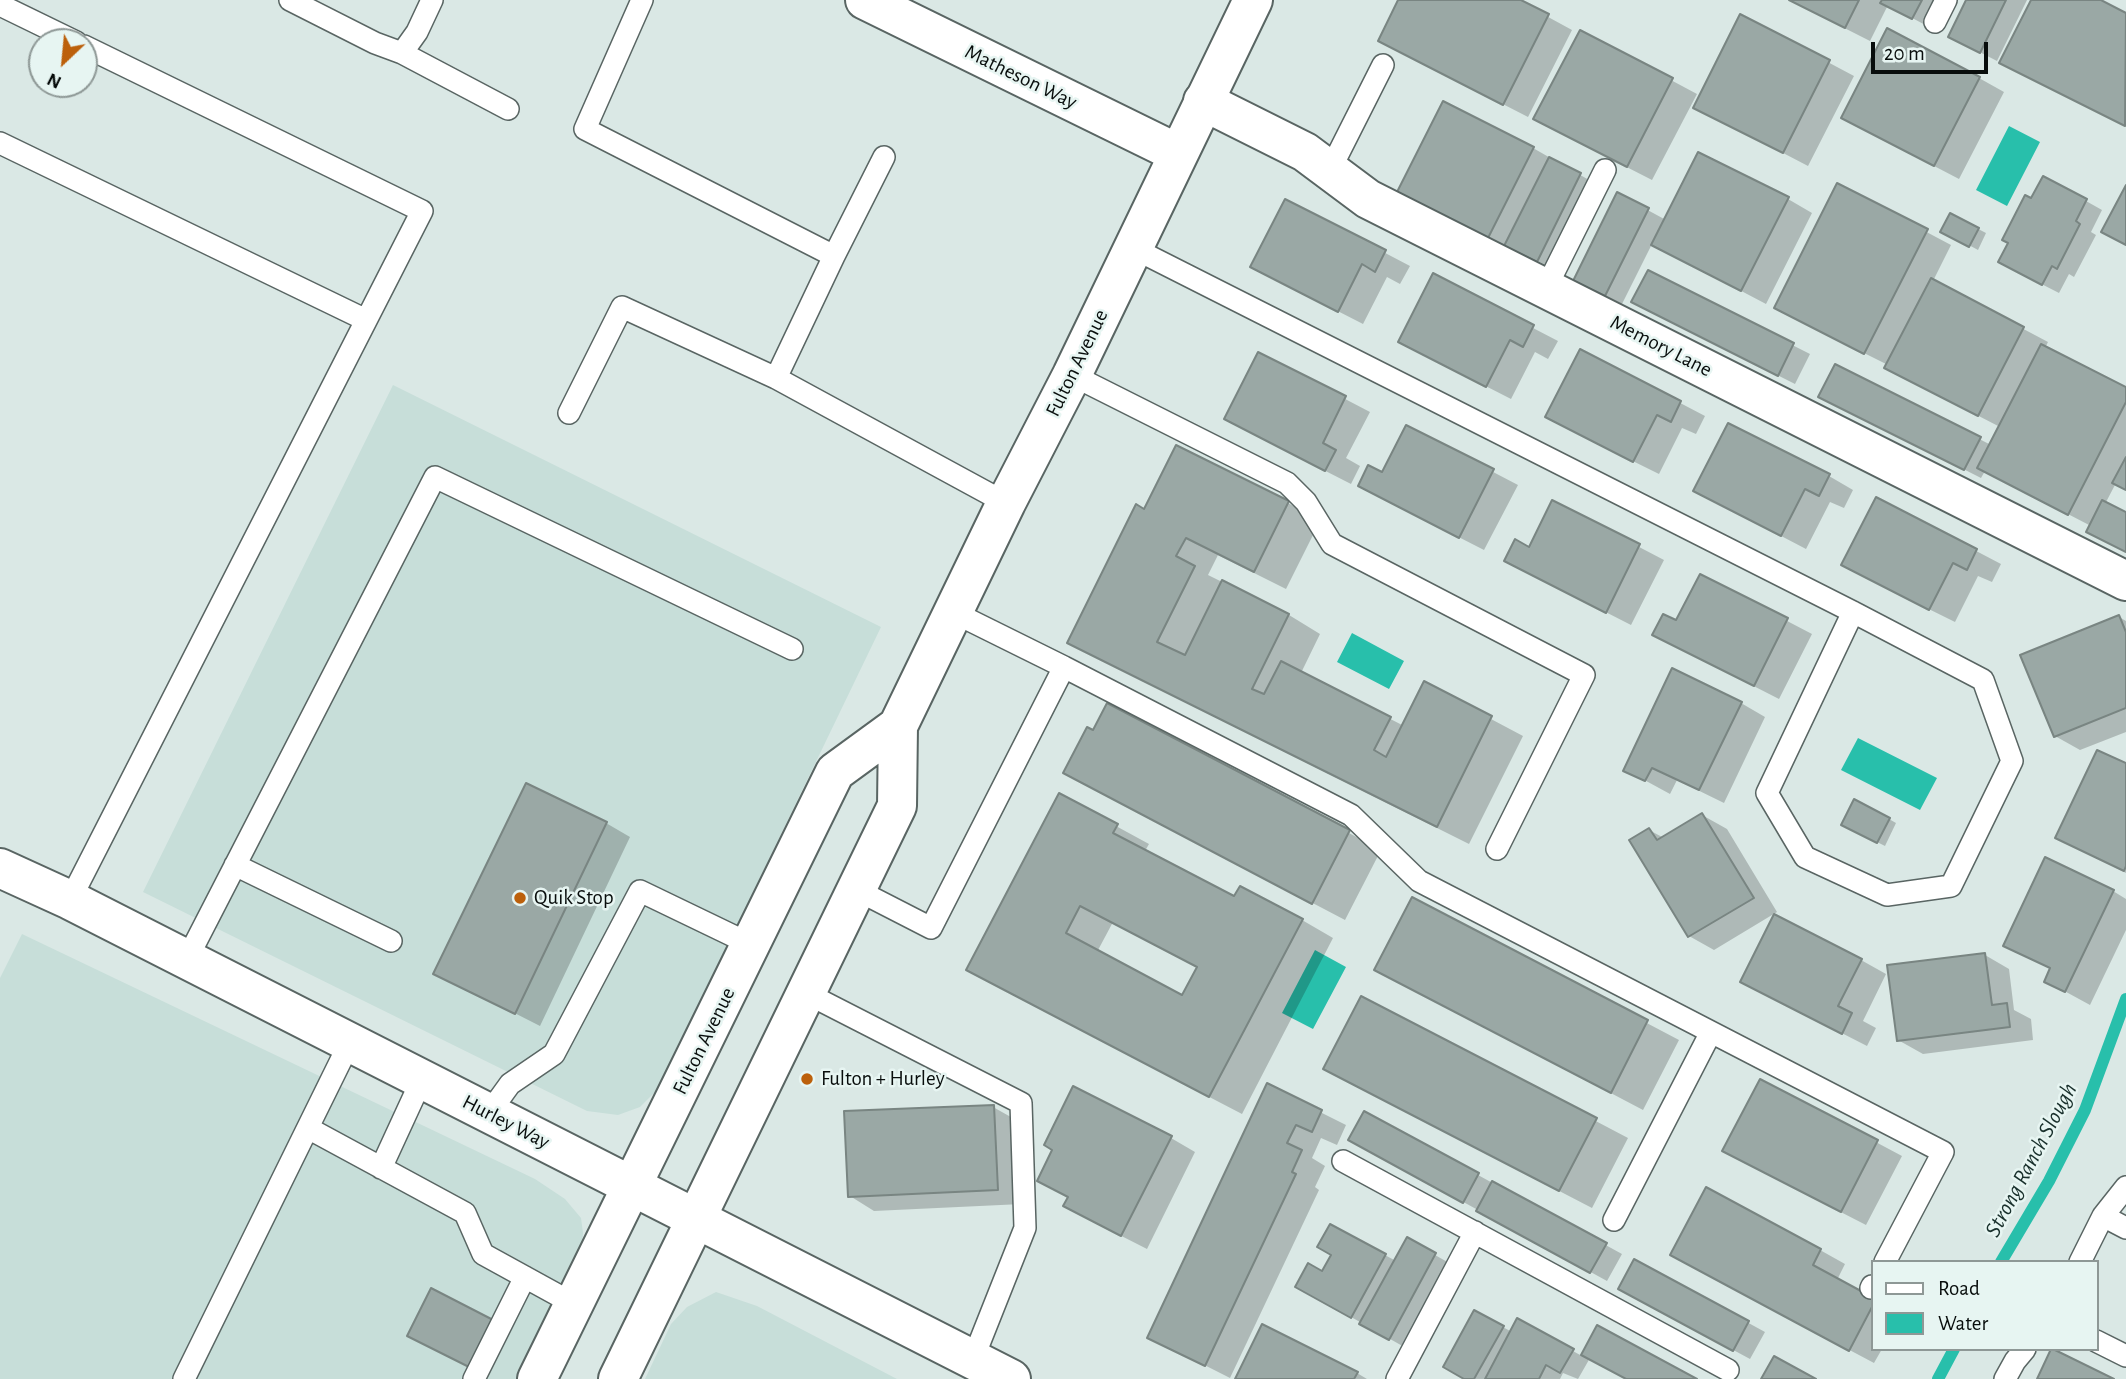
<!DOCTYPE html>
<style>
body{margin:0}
#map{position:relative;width:2126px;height:1379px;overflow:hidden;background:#dae8e5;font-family:"Alegreya Sans",sans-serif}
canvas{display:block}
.legend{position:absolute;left:1871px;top:1260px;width:228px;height:91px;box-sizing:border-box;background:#e7f5f2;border:2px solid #8e9896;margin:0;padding:9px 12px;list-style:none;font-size:21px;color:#080d0c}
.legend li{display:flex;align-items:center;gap:14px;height:35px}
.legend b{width:35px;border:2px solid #8e9896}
.north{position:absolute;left:28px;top:28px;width:70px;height:70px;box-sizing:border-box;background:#e7f5f2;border:2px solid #8e9896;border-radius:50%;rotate:206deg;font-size:19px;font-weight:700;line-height:28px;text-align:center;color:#080d0c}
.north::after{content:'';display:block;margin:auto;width:24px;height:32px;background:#bc600b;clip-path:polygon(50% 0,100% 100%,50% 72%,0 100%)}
.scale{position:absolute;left:1871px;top:42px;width:117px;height:32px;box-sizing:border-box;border:4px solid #080d0c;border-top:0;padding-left:9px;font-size:21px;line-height:24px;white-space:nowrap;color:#080d0c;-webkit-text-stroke:5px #e7f5f2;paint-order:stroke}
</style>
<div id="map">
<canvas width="2126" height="1379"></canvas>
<ul class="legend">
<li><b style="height:9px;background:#fff"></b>Road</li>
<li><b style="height:19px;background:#28bfab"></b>Water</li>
</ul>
<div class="north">N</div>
<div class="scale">20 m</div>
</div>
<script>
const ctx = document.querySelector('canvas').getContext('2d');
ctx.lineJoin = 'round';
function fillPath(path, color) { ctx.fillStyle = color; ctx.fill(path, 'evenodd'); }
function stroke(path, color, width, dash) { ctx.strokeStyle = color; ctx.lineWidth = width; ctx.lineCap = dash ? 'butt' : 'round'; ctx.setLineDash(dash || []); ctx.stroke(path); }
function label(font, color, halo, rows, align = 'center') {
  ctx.font = font + ' "Alegreya Sans",sans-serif'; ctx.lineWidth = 5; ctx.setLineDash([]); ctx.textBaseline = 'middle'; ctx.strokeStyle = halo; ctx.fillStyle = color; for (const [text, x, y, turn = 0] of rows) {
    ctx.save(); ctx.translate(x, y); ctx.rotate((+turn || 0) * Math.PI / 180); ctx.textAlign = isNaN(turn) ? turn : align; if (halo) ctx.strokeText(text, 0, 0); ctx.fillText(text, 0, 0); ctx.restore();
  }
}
fillPath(new Path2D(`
 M393,385l488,242 -223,462 -18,18 -22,8 -31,-4 -444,-219z
 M22,934l513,245 30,20 16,19 2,15 -2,24 -62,122h-519v-401z
 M716,1292l41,14 140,73h-252l26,-55 16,-17z`), '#c7ded9');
fillPath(new Path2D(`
 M2009,126l31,16 -33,64 -31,-16z
 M1352,633l52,28 -15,28 -52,-27z
 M1858,738l79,40 -17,32 -79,-40z
 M1315,950l31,17 -33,62 -31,-16z`), '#28bfab');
fillPath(new Path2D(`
 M1400,0h117l55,30 -44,87 -148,-76z
 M1789,0h154l-14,27 -41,-22 -18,36z
 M1968,0h59l-30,61 -31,-16z
 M2033,0h64l29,15v112l-124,-64z
 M1741,16l113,60 -46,90 -113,-59z
 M1581,32l116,62 -45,86 -92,-47z
 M1979,78l25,14 -45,87 -92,-48z
 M1533,148l63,36 -42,85 -41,-20 -1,4 -89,-45z
 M1838,185l113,60 -18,36 115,61 -3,6 81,41v100l-10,-6 -11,21 21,10v37l-35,-25 -106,-55 -4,7 -144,-73 -1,-39 155,79 9,-18 -89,-46 -23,-16 -88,-44z
 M1618,194l48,26 122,-21 24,14 -46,91 -114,-60 -30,60 -31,-15z
 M1286,201l124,65 -10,18 -13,-7 -24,47 -86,-44z
 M2032,201h54l16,9 -11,22 5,3 -22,42 -5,-3 -10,19 -43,-22z
 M1951,215l35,18 -8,17 -35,-19z
 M1648,272l162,82 -15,30 -145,-73z
 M1433,276l125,65 -10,18 -13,-7 -24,47 -86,-44z
 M1581,351l124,65 -9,18 -14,-6 -23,46 -87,-43z
 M1259,354l111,58 -24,46 14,8 -9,18 -100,-51z
 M1407,427l111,58 -34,65 -100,-51 -1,-25z
 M1829,476l24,14 -9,18 -14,-6 -24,47 -86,-45z
 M1877,499l124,65 -9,18 -14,-6 -23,46 -87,-43z
 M1553,502l111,58 -33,65 -100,-51 -2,-25z
 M1288,503l32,18 -34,68 -68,-34 -10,20 81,40 31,19 -19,39 103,53 21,-42 98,52 -54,108 -368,-184 -32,-18 76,-131z
 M1701,576l111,58 -33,65 -100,-51 -2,-26z
 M2119,617l7,4v111l-46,18 -25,-14z
 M1741,703l24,14 -41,86 -47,-23 -7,14 -44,-24z
 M1107,705l274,145 -36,70 -280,-147 28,-40z
 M2126,765v108l-69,-35z
 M1059,795l90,49 -4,7 90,47 67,22 31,18 -91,176 -242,-126zM1113,922l86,46 -16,30 -86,-46z
 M1702,815l25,14 50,83 -63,38 -25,-14 -40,-106 15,8z
 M1889,819l7,4 -11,23 -34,-17z
 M606,823l24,14 -90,189 -104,-53z
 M2113,891l13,8v31l-36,75 -44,-24 5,-12 -46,-24z
 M1413,900l266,140 -36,70 -266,-140z
 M1985,955l24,14 5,41 17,9 2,21 -110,14 -25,-14z
 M1861,960l25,14 -23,47 13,7 -9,18 -125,-64z
 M1362,998l266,140 -36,70 -235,-122z
 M1761,1081l141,75 -36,69 -117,-60z
 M1268,1086l78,39 -9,20 -16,-7 -9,20 13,8 -10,21 4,3 -89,188 -81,-41z
 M993,1107l25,14 4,83 -148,7 -24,-15z
 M1365,1113l257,141 -15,27 -240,-132z
 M1171,1138l24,14 -48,97 -57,-29z
 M1331,1226l65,35 39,-6 16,9 -45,84 -108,-61 25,-14 10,-19z
 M1820,1250l25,14 -8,16 35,19v50h10l-8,14 -177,-94z
 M1635,1261l130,71 -15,27 -113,-61z
 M1475,1312l37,20 6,-11 64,35 16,-29 95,52h-64l-39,-21 -12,21 -15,-6 -3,6h-93z
 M1357,1373l10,6h-130z`), '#0003');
stroke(new Path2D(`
 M2001,1262l48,-81 36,-71 41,-111
 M1938,1379l16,-30`), '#28bfab', 12);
const building = new Path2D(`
 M1398,0h123l28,14 -46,91 -125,-64z
 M1789,0h70l-14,28z
 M1882,0h40l-10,19 -32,-16z
 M1966,0h40l-26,53 -32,-16z
 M2031,0h70l25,13 -1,113 -126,-63z
 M1740,14l90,46 -47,93 -90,-45z
 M1887,28l93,49 -46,89 -93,-48z
 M1580,30l93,48 -46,89 -94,-48z
 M1443,101l91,46 -47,93 -91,-46z
 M1698,152l91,45 -48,94 -90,-46z
 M1549,157l32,16 -44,89 -33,-16z
 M2043,176l44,23 -11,22 4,3 -23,45 -5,-3 -10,19 -44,-23 10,-19 -6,-3 23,-45 6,3z
 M1837,183l91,46 -64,125 -90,-46z
 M2126,185v60l-25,-13z
 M1617,192l32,16 -44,88 -32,-15z
 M1285,199l101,51 -11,22 -13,-8 -24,48 -88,-45z
 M1950,213l29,15 -10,19 -29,-15z
 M1648,270l146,73 -16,33 -147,-74z
 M1433,273l101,52 -11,22 -13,-7 -24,47 -88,-45z
 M1931,278l93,49 -46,89 -94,-48z
 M2041,344l85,43v15l-58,113 -91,-47z
 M1580,349l101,52 -10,21 -14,-7 -24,47 -88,-45z
 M1258,352l88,44 -23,47 13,7 -11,21 -101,-52z
 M1835,364l146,73 -17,33 -146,-73z
 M1728,423l102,51 -11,22 -14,-7 -24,47 -88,-45z
 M1406,425l88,44 -35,69 -101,-52 10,-21 14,7z
 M1176,445l113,56 -35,71 -68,-34 -10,18 19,10 -38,76 28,13 37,-75 67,34 -37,75 12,5 17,-33 110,56 -17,33 12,7 38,-76 68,35 -55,111 -370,-184 69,-139 8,5z
 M2126,457v33l-14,-7z
 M1876,497l101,52 -10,21 -14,-7 -24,47 -88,-45z
 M1552,500l88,44 -34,69 -102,-52 11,-22 14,8z
 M2102,500l24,12v40l-40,-20z
 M1700,574l88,44 -34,68 -102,-51 11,-21 13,6z
 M2119,615l7,17v76l-72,29 -34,-82z
 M1672,668l70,34 -43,88 -47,-22 -7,13 -22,-10z
 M1107,703l243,127 -38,74 -249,-131 24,-46 6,3z
 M2097,750l29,13v103l-2,5 -69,-33z
 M526,783l81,39 -92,192 -82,-40z
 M1059,793l59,31 -5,9 121,63 6,-10 63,33 -94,178 -243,-127zM1080,906l117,61 -15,28 -116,-62z
 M1854,799l36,19 -13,25 -36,-18z
 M1702,813l52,85 -66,39 -59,-97 20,-12 8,12z
 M2045,857l69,33 -49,102 -21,-10 6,-14 -47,-22z
 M1412,897l236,123 -37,73 -237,-123z
 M1774,914l88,45 -24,47 14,7 -10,21 -102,-52z
 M1985,953l7,52 15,-2 3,24 -113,14 -10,-76z
 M1361,996l236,122 -38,73 -236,-122z
 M1760,1079l118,61 -37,72 -119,-61z
 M1267,1083l55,27 -10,22 -16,-7 -9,18 15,7 -10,22 4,2 -91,192 -58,-28z
 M1073,1086l99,50 -51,100 -58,-30 5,-9 -31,-16 15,-31 -8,-5z
 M994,1105l4,85 -150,7 -4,-86z
 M1364,1111l115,62 -16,30 -115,-63z
 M1492,1181l115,62 -17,30 -114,-62z
 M1706,1187l115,62 -8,16 59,32v10l-23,44 -179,-96z
 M1330,1224l56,30 -35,64 -56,-31 13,-24 14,8 9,-16 -14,-8z
 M1407,1237l29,16 -47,87 -30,-16z
 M1634,1259l115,62 -16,30 -115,-62z
 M431,1288l70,36 -24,47 -70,-35z
 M1474,1310l30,16 -30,53h-10l-21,-12z
 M1517,1318l57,31 -14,24 -14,-8 -7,14h-54z
 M1262,1324l96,48 -4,7h-119z
 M1597,1325l100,54h-71l-45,-24z
 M2051,1349h2l61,30h-77z
 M1774,1356l42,23h-55z`);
fillPath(building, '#9aa8a5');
stroke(building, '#798582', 2);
const service = new Path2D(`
 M290,0l85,43 27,10 15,-21 15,-32
 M642,0l-57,129 249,127 -58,122 230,125
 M0,5l76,37
 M1935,22l11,-22
 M402,53l106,56
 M0,143l366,177
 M1330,170l53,-105
 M1133,248l720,364 130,68 29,81 -61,125 -64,9 -82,-38 -38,-64 86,-181
 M834,256l50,-99
 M1546,288l59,-118
 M1072,375l215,108 19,19 26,42 252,131 -87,174
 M569,413l53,-106 154,71
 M1064,667l287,148 68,66 524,271 -58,110
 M235,865l156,76
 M855,889l76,39 133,-261 -111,-55
 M70,900l352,-689 -338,-165
 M187,959l248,-482 357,172
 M804,992l217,111 4,125 -52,131
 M489,1113l21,-29 44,-30 86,-163 110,53
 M308,1128l157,85 18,41 91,50
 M1343,1161l385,209
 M381,1168l41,-89
 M2126,1187l-23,29 23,12
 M1614,1220l97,-188
 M2080,1262l23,-46
 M1871,1288l1,-2
 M2096,1341l30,15
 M184,1379l166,-337
 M474,1379l51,-102
 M1397,1379l78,-147
 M2005,1379l10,-18 10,-12`);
const minor = new Path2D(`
 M865,0l312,153
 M1203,101l102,51 63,47 758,382`);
const tertiary = new Path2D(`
 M0,868l70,32 941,479`);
const secondary = new Path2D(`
 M537,1379l298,-607 63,-46
 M618,1379l279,-573 1,-80 108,-223 66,-128 181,-375`);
stroke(service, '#596563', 24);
stroke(minor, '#596563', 42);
stroke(tertiary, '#596563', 42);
stroke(secondary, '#596563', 42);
stroke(service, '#fff', 21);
stroke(minor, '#fff', 38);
stroke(tertiary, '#fff', 38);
stroke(secondary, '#fff', 38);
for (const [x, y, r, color] of [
 [520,898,7,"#bc600b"],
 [807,1079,7,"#bc600b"]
]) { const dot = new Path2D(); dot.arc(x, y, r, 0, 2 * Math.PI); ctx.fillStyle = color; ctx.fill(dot); stroke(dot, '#e7f5f2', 2.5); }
label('21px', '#080d0c', '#e7f5f2', [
 ["Matheson Way",1021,77,26],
 ["Memory Lane",1661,346,27],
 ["Fulton Avenue",1077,363,-64],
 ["Fulton Avenue",704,1041,-64],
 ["Hurley Way",506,1122,27]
]);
label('21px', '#080d0c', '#e7f5f2', [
 ["Quik Stop",534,898],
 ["Fulton + Hurley",821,1079]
], 'left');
label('italic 23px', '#19302c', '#e7f5f2', [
 ["Strong Ranch Slough",2031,1160,-62]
]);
</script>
